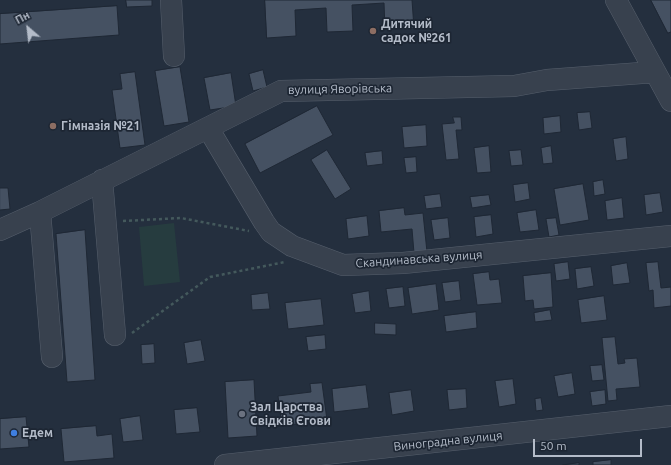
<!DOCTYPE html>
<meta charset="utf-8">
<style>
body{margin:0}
#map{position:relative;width:671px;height:465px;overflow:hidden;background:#242f3e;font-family:Ubuntu,sans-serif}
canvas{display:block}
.north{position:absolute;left:8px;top:8px;width:40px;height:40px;-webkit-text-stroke:3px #1d2633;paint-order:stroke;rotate:332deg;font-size:11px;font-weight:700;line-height:16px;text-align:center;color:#b4bcc9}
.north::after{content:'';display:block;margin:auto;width:14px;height:18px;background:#b4bcc9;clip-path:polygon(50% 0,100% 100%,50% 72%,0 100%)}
.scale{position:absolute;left:533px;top:439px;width:109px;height:18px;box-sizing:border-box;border:2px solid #b4bcc9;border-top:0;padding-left:5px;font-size:12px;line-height:14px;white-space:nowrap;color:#b4bcc9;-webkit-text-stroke:3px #1d2633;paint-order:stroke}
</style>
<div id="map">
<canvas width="671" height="465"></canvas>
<div class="north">Пн</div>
<div class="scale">50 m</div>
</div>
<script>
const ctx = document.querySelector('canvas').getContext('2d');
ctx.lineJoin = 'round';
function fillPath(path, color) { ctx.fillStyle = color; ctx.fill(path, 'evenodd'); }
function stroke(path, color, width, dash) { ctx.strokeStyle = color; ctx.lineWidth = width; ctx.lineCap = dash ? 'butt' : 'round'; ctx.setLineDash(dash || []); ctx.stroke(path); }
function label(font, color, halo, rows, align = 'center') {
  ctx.font = font + ' Ubuntu,sans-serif'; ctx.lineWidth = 3.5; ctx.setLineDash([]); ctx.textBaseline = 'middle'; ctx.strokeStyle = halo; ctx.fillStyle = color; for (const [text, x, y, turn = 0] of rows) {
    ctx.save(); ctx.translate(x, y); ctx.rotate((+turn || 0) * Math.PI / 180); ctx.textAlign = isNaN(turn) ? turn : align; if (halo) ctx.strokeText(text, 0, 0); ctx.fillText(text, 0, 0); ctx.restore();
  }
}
fillPath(new Path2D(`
 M174,223l6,59 -36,4 -5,-59z`), '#263c3f');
const building = new Path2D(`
 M126,0h26v6l-25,1z
 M265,0h147l2,28 -29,1 -1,-26 -32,2 1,26 -26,1 -1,-24 -31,2 1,26 -29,2z
 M651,0h20v32l-3,1z
 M117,6l2,29 -119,9v-30z
 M180,67l9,55 -25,4 -9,-55z
 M263,70l4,17 -14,4 -4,-17z
 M135,72l10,73 -25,3 -8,-58 10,-1 -2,-15z
 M231,73l5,33 -26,4 -6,-32z
 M317,106l16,29 -73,38 -15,-29z
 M590,112l2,16 -13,2 -2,-17z
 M560,116l1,16 -17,2 -1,-16z
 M453,117h8l1,13h-6l3,29 -13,1 -4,-36 12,-1z
 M426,125l1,21 -23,2 -2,-21z
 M626,137l2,22 -12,2 -3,-22z
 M489,146l2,26 -14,1 -3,-25z
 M551,146l2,17 -10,1 -2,-16z
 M327,150l24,39 -16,10 -24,-39z
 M521,150l2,15 -12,1 -2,-15z
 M382,151l1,13 -16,2 -2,-13z
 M416,157l1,15 -11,1 -2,-15z
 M603,180l2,14 -11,2 -1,-14z
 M528,183l2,16 -15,3 -2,-17z
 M583,184l6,36 -29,5 -6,-36z
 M0,188h8l2,21 -10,1z
 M660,193l3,19 -17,3 -2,-20z
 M440,194l2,13 -16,2 -2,-13z
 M489,195l2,10 -19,3 -2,-11z
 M622,198l2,20 -17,2 -2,-19z
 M404,208l1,7 18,-2 4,39 -13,1 -2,-24 -31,3 -2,-21z
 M536,210l3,20 -19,2 -3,-19z
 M491,215l2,19 -17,3 -2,-20z
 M367,216l2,20 -21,3 -2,-20z
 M448,218l2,20 -16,2 -3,-20z
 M556,218l3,17 -10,2 -3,-18z
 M85,230l10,150 -28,2 -11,-148z
 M568,262l2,17 -14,2 -2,-17z
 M658,262l3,26 10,-1v19l-17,2 -1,-18 -4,1 -3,-28z
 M627,263l3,20 -17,2 -2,-19z
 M591,267l3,19 -17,3 -2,-20z
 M489,272l1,8 9,-1 3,24 -25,2 -4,-31z
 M551,273l2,34 -19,2 -1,-9 -8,1 -2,-25z
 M459,281l2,19 -16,2 -3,-19z
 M436,284l3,26 -27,4 -4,-26z
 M403,287l2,19 -16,2 -3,-19z
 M369,291l2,20 -16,2 -3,-19z
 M268,293l2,16 -18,1 -1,-15z
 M604,296l3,24 -26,3 -3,-23z
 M321,299l3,26 -36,4 -3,-26z
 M550,310l2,10 -17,2 -1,-9z
 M476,312l1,16 -31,4 -2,-16z
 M375,323l21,1v11l-21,-1z
 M325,335l1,14 -18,2 -2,-14z
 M615,337l3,27 7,-1 -1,-4 13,-1 3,29 -24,2 1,11 -9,1 -6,-63z
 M201,340l4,21 -18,3 -3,-21z
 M154,344l1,19 -13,1 -1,-19z
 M602,365l2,15 -12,1 -2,-15z
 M572,373l3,21 -17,3 -4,-21z
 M513,379l3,25 -17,3 -4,-26z
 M254,380l3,56 -29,2 -3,-56z
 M322,383l5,37 -45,6 -4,-30 33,-4 -1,-8z
 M366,385l3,23 -35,4 -2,-23z
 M466,389l1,19 -18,2 -2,-20z
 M411,390l3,21 -22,4 -3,-22z
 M605,390l1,14 -14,2 -2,-14z
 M541,398l2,12 -7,1 -1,-12z
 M197,408l3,24 -24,2 -2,-24z
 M140,416l3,24 -20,2 -3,-23z
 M26,417l3,30 -29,2v-30z
 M96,426l1,10 15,-2 2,24 -50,4 -3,-33z
 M611,460v5h-18v-3z
 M579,463v2h-16z`);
fillPath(building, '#455162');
stroke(building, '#1f2835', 1);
const minor = new Path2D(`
 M171,0l3,56
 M616,0l55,101
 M208,128l56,94 7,10 21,14 51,19 60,-2 268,-27
 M102,180l13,155
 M40,212l12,145
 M0,230l40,-18 241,-121 233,-5 33,-6 108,-8
 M225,465l446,-49`);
stroke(minor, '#565f6c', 22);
stroke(new Path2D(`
 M123,221l58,-3 68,13
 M132,333l78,-56 75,-15`), '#44595c', 2.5, [3, 3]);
stroke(minor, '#38414e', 21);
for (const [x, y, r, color] of [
 [373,31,4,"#8d6e63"],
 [53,126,4,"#8d6e63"],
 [242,414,4,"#6b7280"],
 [14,433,4,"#3f7fe0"]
]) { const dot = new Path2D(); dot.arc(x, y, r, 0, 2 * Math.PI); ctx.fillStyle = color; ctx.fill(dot); stroke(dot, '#1d2633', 1.5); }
label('bold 12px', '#b4bcc9', '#1d2633', [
 ["Дитячий",381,24],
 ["садок №261",381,38],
 ["Гімназія №21",61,126],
 ["Зал Царства",250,407],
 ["Свідків Єгови",250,421],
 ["Едем",22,433]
], 'left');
label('12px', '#b4bcc9', '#1d2633', [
 ["вулиця Яворівська",340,89,-1],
 ["Скандинавська вулиця",419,259,-4],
 ["Виноградна вулиця",448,441,-6]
]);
</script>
